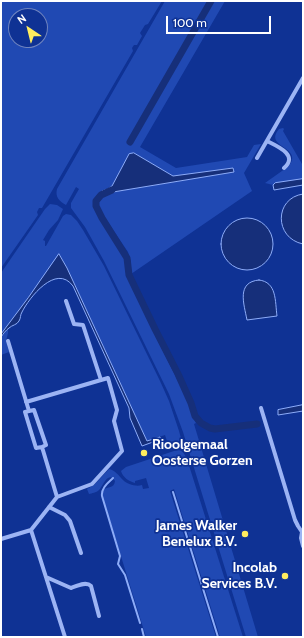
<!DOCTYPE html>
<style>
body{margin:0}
#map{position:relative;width:304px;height:638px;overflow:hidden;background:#0f3294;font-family:Cabin,sans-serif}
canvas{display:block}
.frame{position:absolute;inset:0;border:2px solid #fff;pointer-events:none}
.north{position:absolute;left:8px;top:8px;width:40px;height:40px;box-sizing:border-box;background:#0f3294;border:1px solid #6f84bf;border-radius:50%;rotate:325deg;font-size:11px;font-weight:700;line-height:16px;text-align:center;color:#fff}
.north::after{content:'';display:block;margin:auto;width:14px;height:18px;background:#ffed5f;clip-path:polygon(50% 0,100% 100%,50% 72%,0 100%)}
.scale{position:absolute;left:166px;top:16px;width:105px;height:18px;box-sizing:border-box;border:2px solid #fff;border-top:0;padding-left:5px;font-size:12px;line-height:14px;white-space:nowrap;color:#fff;-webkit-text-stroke:3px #0f3294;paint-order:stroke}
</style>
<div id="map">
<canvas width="304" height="638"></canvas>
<div class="frame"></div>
<div class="north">N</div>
<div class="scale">100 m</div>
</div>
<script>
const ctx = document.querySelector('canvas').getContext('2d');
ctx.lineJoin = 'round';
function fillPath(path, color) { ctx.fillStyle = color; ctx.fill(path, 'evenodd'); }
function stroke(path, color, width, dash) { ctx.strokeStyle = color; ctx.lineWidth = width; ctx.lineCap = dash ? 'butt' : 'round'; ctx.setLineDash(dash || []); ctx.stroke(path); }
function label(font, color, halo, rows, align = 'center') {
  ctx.font = font + ' Cabin,sans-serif'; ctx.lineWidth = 3.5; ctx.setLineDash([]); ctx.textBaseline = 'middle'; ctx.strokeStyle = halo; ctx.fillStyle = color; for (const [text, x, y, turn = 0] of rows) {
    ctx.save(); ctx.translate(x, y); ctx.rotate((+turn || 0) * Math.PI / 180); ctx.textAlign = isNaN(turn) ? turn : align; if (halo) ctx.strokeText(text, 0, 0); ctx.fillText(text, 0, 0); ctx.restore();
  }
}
fillPath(new Path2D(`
 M1,1h161l-14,23 -3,1 -5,8 2,3 -5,9h-3l-2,3 1,3 -84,145 -7,12h-3l-2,4 1,3 -37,53zM16,16h24v24h-24z
 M165,1h60l-85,146 36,21 71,-11 7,-12 7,-1 -17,29 8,18 -121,83v-12l-3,-10 -29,-43 -2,-7c2,-7 9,-9 16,-10l120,-20v-4l-60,8 -39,-23 -5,2 -17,31 -4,3 -6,2 -6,6 -2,7 1,4 5,11 25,39 2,16 27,59 33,66 5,15 4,9 -2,1 64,213h-12l-63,-205 -14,-38 -65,-133 -19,-34 -14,-19v-5l8,-14 -3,-2 -10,18c-7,-4 -11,-8 -9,-16z
 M283,128l1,1 -1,2 19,33h1v15l-28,4 -2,2 -8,-2 24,-17c15,-20 -26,-18 -10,-37z
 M50,204l7,1 6,4 -5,11 -9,10 -6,10 2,1v5h1l17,-30 3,-2 5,1 6,6 6,9 21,36 56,115 9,20 10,30 3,11 -2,4 -10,4 -5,-15 -18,6 -80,-173 -7,-13 -32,44 -27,35v-61l44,-64z
 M8,328v5l-2,8 3,11 -8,3v-18z
 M177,450c6,0 8,5 10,9l56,178h-23l-46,-148 -4,2 46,146h-70l-44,-142 1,-5c5,-4 11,-1 12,-9 -7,-11 -12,5 -16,9 -3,3 -7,3 -10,4l-2,-5 7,-4 15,-16c7,2 9,6 14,11 4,4 13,7 19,5l1,4 6,-1 -3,-10 -11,3v2c-6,-2 -12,-5 -14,-12l5,-4z`), '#2049b3');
const water = new Path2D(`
 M134,153l39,23 60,-8 1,4 -121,20 -9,3 -2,-4 6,-2 4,-3 17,-32z
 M303,179v6l-29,5 -1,-5 2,-2z
 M303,194v50c-29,-6 -29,-46 0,-50z
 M221 244a26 26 0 1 1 52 0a26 26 0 1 1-52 0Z
 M59,254l8,14 80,173 13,-4 1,2 -19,7 -12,-28 -1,-10 -6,-13 -50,-109c-17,-23 -44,12 -51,26 -2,3 -1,6 -3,9 -2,4 -7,4 -10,7 -3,2 -6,6 -8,9v-3l27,-36z
 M259,280c18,2 16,21 18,36l-30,4c-3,-16 -11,-38 12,-40z
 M303,405v6l-25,4v-5z`);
fillPath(water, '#162f7a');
stroke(water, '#8dacf8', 1);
stroke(new Path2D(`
 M113,478c-5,5 -12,10 -11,18l18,60 -2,8 7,11 15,48
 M173,492l45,145
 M142,629l2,8`), '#8dacf8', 2);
stroke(new Path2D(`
 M130,142l81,-141
 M112,190l-11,5 -5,6v5l6,12 25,40 2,17 26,54 23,45 13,29 4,13 6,7 9,5 5,1 42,-5`), '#162f7a', 7);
stroke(new Path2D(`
 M267,141c10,5 32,14 17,27
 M257,158l46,-80
 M8,341l21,70 5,-1 12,35 -4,2 15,50 -26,33
 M26,402l75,-22
 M261,408l34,112 3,6 4,6 -1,6 2,8
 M29,411l-4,1 11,36 6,-1
 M57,497l35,-13 30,-33 -8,-30 3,-11 -9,-32 -7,2 -18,-55 -9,-1 -8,-23
 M49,507l16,8 5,6 11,32
 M1,539l30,-9 34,107
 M46,577l25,11c6,-2 15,-7 20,-2l8,30`), '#9cb4f4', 4);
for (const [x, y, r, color] of [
 [144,453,4,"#ffed5f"],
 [245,534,4,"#ffed5f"],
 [285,576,4,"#ffed5f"]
]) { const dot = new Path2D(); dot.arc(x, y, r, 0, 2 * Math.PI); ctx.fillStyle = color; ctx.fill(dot); stroke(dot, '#0f3294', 1.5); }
label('bold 14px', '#fff', '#0f3294', [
 ["Rioolgemaal",152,445,"left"],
 ["Oosterse Gorzen",152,461,"left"],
 ["James Walker",237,526],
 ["Benelux B.V.",237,542],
 ["Incolab",277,568],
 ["Services B.V.",277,584]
], 'right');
</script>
